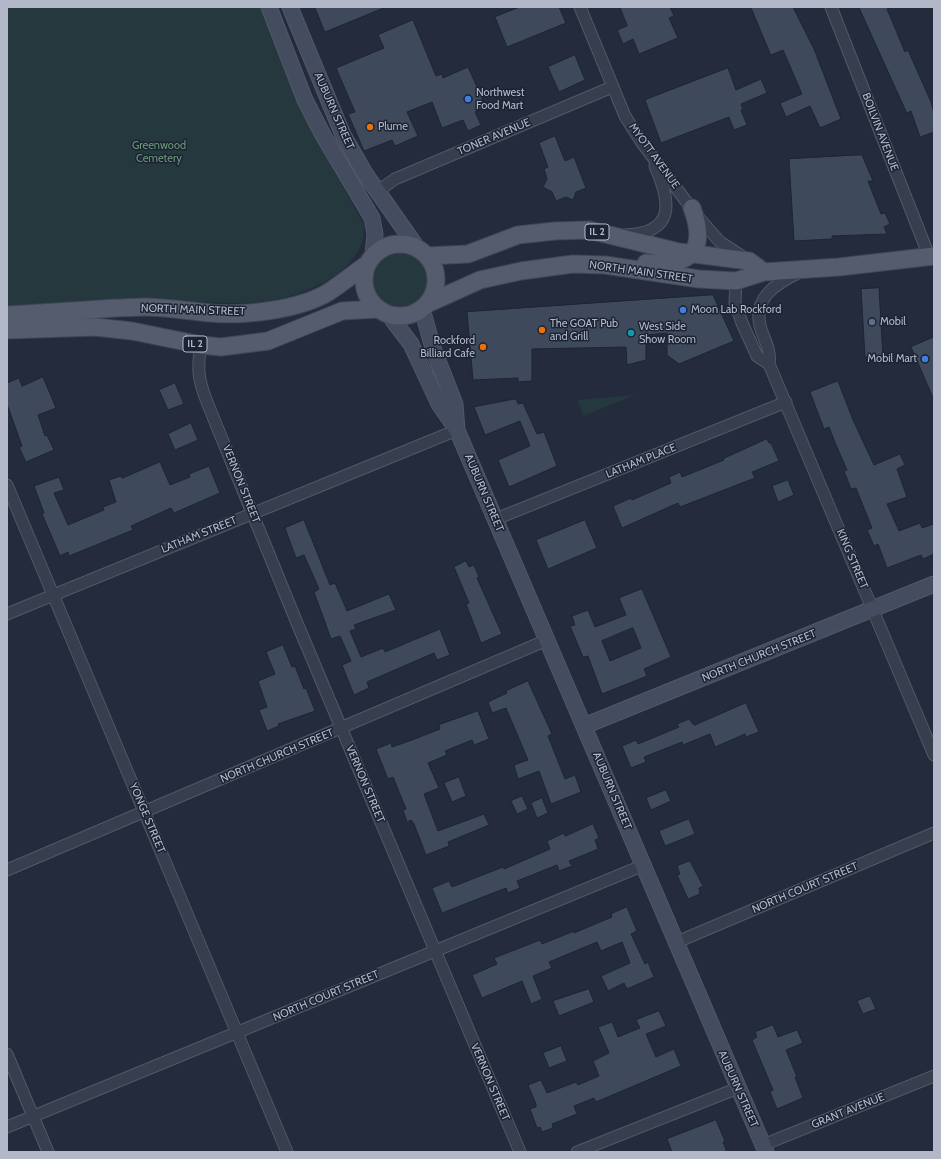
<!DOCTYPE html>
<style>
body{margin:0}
#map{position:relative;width:941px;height:1159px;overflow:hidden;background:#232b3d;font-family:Cabin,sans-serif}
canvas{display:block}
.frame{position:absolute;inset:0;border:8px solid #b2b8c8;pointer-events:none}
</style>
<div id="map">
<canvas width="941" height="1159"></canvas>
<div class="frame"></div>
</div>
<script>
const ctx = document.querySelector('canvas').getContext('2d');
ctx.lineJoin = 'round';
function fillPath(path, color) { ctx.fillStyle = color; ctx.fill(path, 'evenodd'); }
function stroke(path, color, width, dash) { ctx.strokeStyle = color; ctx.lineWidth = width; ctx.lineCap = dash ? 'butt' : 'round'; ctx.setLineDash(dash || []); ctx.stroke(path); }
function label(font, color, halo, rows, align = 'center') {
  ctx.font = font + ' Cabin,sans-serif'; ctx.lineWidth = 3; ctx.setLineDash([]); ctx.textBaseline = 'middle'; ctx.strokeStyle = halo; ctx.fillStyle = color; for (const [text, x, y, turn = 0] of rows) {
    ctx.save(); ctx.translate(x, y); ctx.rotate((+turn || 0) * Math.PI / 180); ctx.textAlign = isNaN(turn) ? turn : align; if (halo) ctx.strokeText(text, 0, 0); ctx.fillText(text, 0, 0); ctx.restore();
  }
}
fillPath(new Path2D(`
 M7,7h254l40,103 62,113c3,19 -6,33 -19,45 -8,8 -18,13 -28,18 -61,30 -118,11 -182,13 -42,0 -85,5 -127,8z
 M373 280a27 27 0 1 1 54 0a27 27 0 1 1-54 0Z
 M635,395l-51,21 -6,-14 1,-2z`), '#25383e');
const building = new Path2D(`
 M315,7h71l-61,25z
 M520,7h39l7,16 -59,24 -12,-30z
 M620,7h50l4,9 -5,2 9,20 -39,16 -6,-15 -10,5 -6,-14 10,-4z
 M751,7h42l21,42 27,70 -21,9 -10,-22 -24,11 -6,-14 22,-9 -19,-44 -12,5z
 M859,7h33l-5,2 18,43 3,-2 23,52 3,11v19l-14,5 -9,-26 -4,2z
 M413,20l23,56 6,-2 1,4 25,-11 18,40 -11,5 6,13 -13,6 -5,-11 -21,8 -10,-26 -25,10 11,24 -23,10 -3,-6 -28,11 -16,-37 7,-2 -19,-44 48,-20 -6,-13z
 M575,55l10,25 -26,12 -11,-25z
 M728,68l8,22 25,-11 6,14 -26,11 2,5 -2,1 6,15 -13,5 -5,-13 -68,26 -16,-43z
 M555,136l10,25 9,-4 12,31 -10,4 -3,8 -7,-3 -10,4 -4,-9 -9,-5 4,-8 -3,-10 4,-2 -9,-24z
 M862,155l11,26h-5l13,33 4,-1 5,11 -6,3 3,7 -55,2v3l-38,2 -5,-82z
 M879,288l4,69h-18l-4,-68z
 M713,295l21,46 -55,23 -12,-9v-22l-21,2v25l-19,5 -1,-18 -94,2v32l-14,1v-4l-45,2 -6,-68z
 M934,337v63l-23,-53z
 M43,377l13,31 -18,7 7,21 2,-1 7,15 -28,12 -7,-15 3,-1 -15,-42v-21l12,-5 3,8z
 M838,381l15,39 21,45 26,-11 5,11 -8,4 10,28 -20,7 12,27 21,-8 2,5 12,-4v30l-11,5 -2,-4 -34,13 -9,-24 -4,2 -7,-16 5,-2 -16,-40 -5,1 -7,-18 3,-1 -11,-25 -7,-18 -5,2 -14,-37z
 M175,383l9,21 -16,6 -9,-20z
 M516,399l2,5 5,-1 14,31 7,-2 13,34 -48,21 -11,-27 32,-14 -10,-25 -35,14 -11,-28z
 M191,423l7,17 -23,10 -7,-16z
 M767,439l2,4h2l8,18 -27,11 3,6 -75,29 -2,-4 -56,25 -9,-22 18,-8 1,2 39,-17 -2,-6 11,-5 2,5 42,-17 -1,-1z
 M160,462l10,23 20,-8 -1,-3 20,-8 11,27 -46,20 -3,-5 -40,18 2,4 -64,26 -1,-4 -8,4 -18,-42 2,-1 -10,-27 25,-9 5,13 -10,3 14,32 36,-15 -1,-3 13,-5 -7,-22 12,-4 1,2z
 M788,480l6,15 -16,7 -6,-16z
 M304,520l26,65 5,-2 12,28 42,-17 7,16 -42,15 2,4 -6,2 11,26 22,-9 2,4 55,-23 10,26 -13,5 -3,-7 -67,29 2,6 -15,7 -12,-30 9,-4 -11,-25 -9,3 -17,-47 5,-3 -15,-34 -8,3 -11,-30z
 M585,520l12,28 -49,21 -12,-29z
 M466,561l3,6 5,-2 5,12 -2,1 25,56 -21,9 -15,-39 3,-1 -15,-36z
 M642,589l29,68 -27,12 3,7 -45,18 -14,-38 -5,1 -13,-31 5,-1 -3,-9 16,-6 7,17 31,-12 -7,-17zM633,628l8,20 -31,13 -8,-20z
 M283,645l9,22 3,-1 9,23 2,-1 9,23 -37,13 1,2 -12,5 -8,-21 8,-3 -9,-26 17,-7 -9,-22z
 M528,681l24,53 -4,2 17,43 10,-4 6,17 -30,12 -12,-33 -21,8 -4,-14 14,-5 -22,-52 -14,5 -4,-11 19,-9 -1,-2z
 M746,703l13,29 -13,5 -1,-3 -30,13 -5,-13 -27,11 -1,-3 -38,15 2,5 -15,6 -9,-22 14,-6 2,4 41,-17 -2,-3 12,-5 5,6z
 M478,711l11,28 -15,6 -2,-5 -27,11 2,4 -19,8 11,25 -15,6 14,37 46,-17 5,11 -41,17 1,4 -23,9 -12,-31 -3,-4 -4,2 -4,-12 3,-1 -13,-32 -5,2 -12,-30 15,-6 1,4 20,-7 28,-11 -1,-4z
 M459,777l7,19 -14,6 -8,-19z
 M666,790l5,11 -20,9 -5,-12z
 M522,796l6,13 -11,5 -6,-13z
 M542,798l6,15 -11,5 -6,-15z
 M689,819l6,15 -30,12 -6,-15z
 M593,824l6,14 -4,2 3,9 -29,12 3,5 -13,5 -2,-6 -40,16 3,7 -12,5 -2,-5 -64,25 -10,-25 17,-7 3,6 51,-20 1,2 46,-20 -3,-8 17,-8 1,3z
 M690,861l13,25 -4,2 1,6 -12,5 -11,-24 3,-1 -3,-8z
 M627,907l10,24 -6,3 14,30 3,-2 6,15 -27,12 -3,-6 -16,8 -7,-15 29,-13 -8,-21 -21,9 -4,-9 -48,20 3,6 -19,8 9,23 -11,5 -9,-23 -40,17 -10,-23 25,-11 -3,-6 46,-18 2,4 32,-13v2l38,-16 -1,-3z
 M589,989l5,13 -35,14 -6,-15z
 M870,996l6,13 -13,5 -6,-13z
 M659,1011l7,15 -20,8 10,23 18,-8 7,17 -85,36 -2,-4 -20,8 3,8 -25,10 1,4 -11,4 -2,-5 -3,1 -7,-19 6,-2v-3l-8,-19 13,-5 6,13 29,-11 2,3 21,-9 -6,-15 16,-8 -11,-26 14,-5 6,15 22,-9 -4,-8z
 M773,1025l5,12 19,-7 6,13 -17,7 11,27h-2l8,21 -26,11 -7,-17 3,-2 -21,-50 5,-3 -2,-5z
 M561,1046l6,15 -18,7 -6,-15z
 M716,1120l9,21 -2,1 4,10h-55l-5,-13z`);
fillPath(building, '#3f495c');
stroke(building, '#1e2534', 1);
const street = new Path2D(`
 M580,7l45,109 17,27 56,74 22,25 23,15
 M831,7l98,249
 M378,191l17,-12 217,-92
 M625,235c51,-2 46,-33 30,-69
 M800,272c-26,12 -50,28 -38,60 4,11 9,20 7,32l165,391
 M736,281l-1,22 7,20 15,33 12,8
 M201,345c-4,24 -3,34 6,57l90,221 223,529
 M7,485l280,667
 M496,519l290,-117
 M7,614l450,-184
 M7,870l540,-230
 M677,942l257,-109
 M7,1054l41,98
 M7,1127l637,-262
 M763,1145l171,-69
 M577,1152l161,-64`);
const secondary = new Path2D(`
 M269,7l36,93 18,35 49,83 3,16 -2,21
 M290,7l53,128 23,40 52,74
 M422,309l11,39 22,56 2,26
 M389,315l22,29 28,60 18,26 309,722
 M584,726l350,-142`);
const primary = new Path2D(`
 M364 280a36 36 0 1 1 72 0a36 36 0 1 1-72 0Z
 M427,256l41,-2 50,-19 37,-4 34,-1 90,22 70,9 15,11
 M646,263c44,4 62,-12 46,-55
 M427,304l53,-24 41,-9 52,-7 32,1 94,14 37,2 28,-9 75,-5 95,-11
 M7,315c46,-2 91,-7 137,-8 23,0 44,4 67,6 32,3 87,-3 116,-20 13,-8 26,-19 39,-28
 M7,330l88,-3 37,4 69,14 20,2 47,-6 74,-30 36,-2`);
stroke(street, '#525868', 13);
stroke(secondary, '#525868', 17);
stroke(primary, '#404756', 19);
stroke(street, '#373e4d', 11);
stroke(secondary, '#444c60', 15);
stroke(primary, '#545c6d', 17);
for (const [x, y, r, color] of [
 [468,99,4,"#3f7fe0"],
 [370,127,4,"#e8710a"],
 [683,310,4,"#3f7fe0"],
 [872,322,4,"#5c6f8a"],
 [542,330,4,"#e8710a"],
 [631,333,4,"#0f9aa8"],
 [483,347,4,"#e8710a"],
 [925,359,4,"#3f7fe0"]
]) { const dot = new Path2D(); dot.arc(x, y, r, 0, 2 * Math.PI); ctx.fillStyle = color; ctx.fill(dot); stroke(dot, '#1c2332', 1.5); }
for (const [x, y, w] of [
 [597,232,24],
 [195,344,24]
]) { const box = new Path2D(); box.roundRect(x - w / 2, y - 8, w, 16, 3); ctx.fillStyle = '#1c2332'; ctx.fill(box); stroke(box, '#b2b8c8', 1); }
label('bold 10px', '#b2b8c8', null, [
 ["IL 2",597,232],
 ["IL 2",195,344]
]);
label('11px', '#b2b8c8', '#1c2332', [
 ["Northwest",476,93],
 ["Food Mart",476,106],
 ["Plume",378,127],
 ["Moon Lab Rockford",691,310],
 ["Mobil",880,322],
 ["The GOAT Pub",550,324],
 ["and Grill",550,337],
 ["West Side",639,327],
 ["Show Room",639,340],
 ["Rockford",475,341,"right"],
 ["Billiard Cafe",475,354,"right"],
 ["Mobil Mart",917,359,"right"]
], 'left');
label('11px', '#b2b8c8', '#1c2332', [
 ["AUBURN STREET",334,111,66],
 ["BOILVIN AVENUE",880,132,69],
 ["TONER AVENUE",494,137,-23],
 ["MYOTT AVENUE",654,156,54],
 ["NORTH MAIN STREET",641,272,8],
 ["NORTH MAIN STREET",193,310,2],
 ["LATHAM PLACE",641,461,-22],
 ["VERNON STREET",241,484,68],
 ["AUBURN STREET",484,493,67],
 ["LATHAM STREET",199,535,-22],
 ["KING STREET",852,559,67],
 ["NORTH CHURCH STREET",759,656,-22],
 ["NORTH CHURCH STREET",277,756,-23],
 ["VERNON STREET",365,784,67],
 ["AUBURN STREET",612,791,67],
 ["YONGE STREET",147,818,67],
 ["NORTH COURT STREET",805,888,-23],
 ["NORTH COURT STREET",326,996,-23],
 ["VERNON STREET",490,1082,67],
 ["AUBURN STREET",738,1089,66],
 ["GRANT AVENUE",848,1111,-22]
]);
label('11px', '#699a79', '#1c2332', [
 ["Greenwood",159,146],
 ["Cemetery",159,159]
]);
</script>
